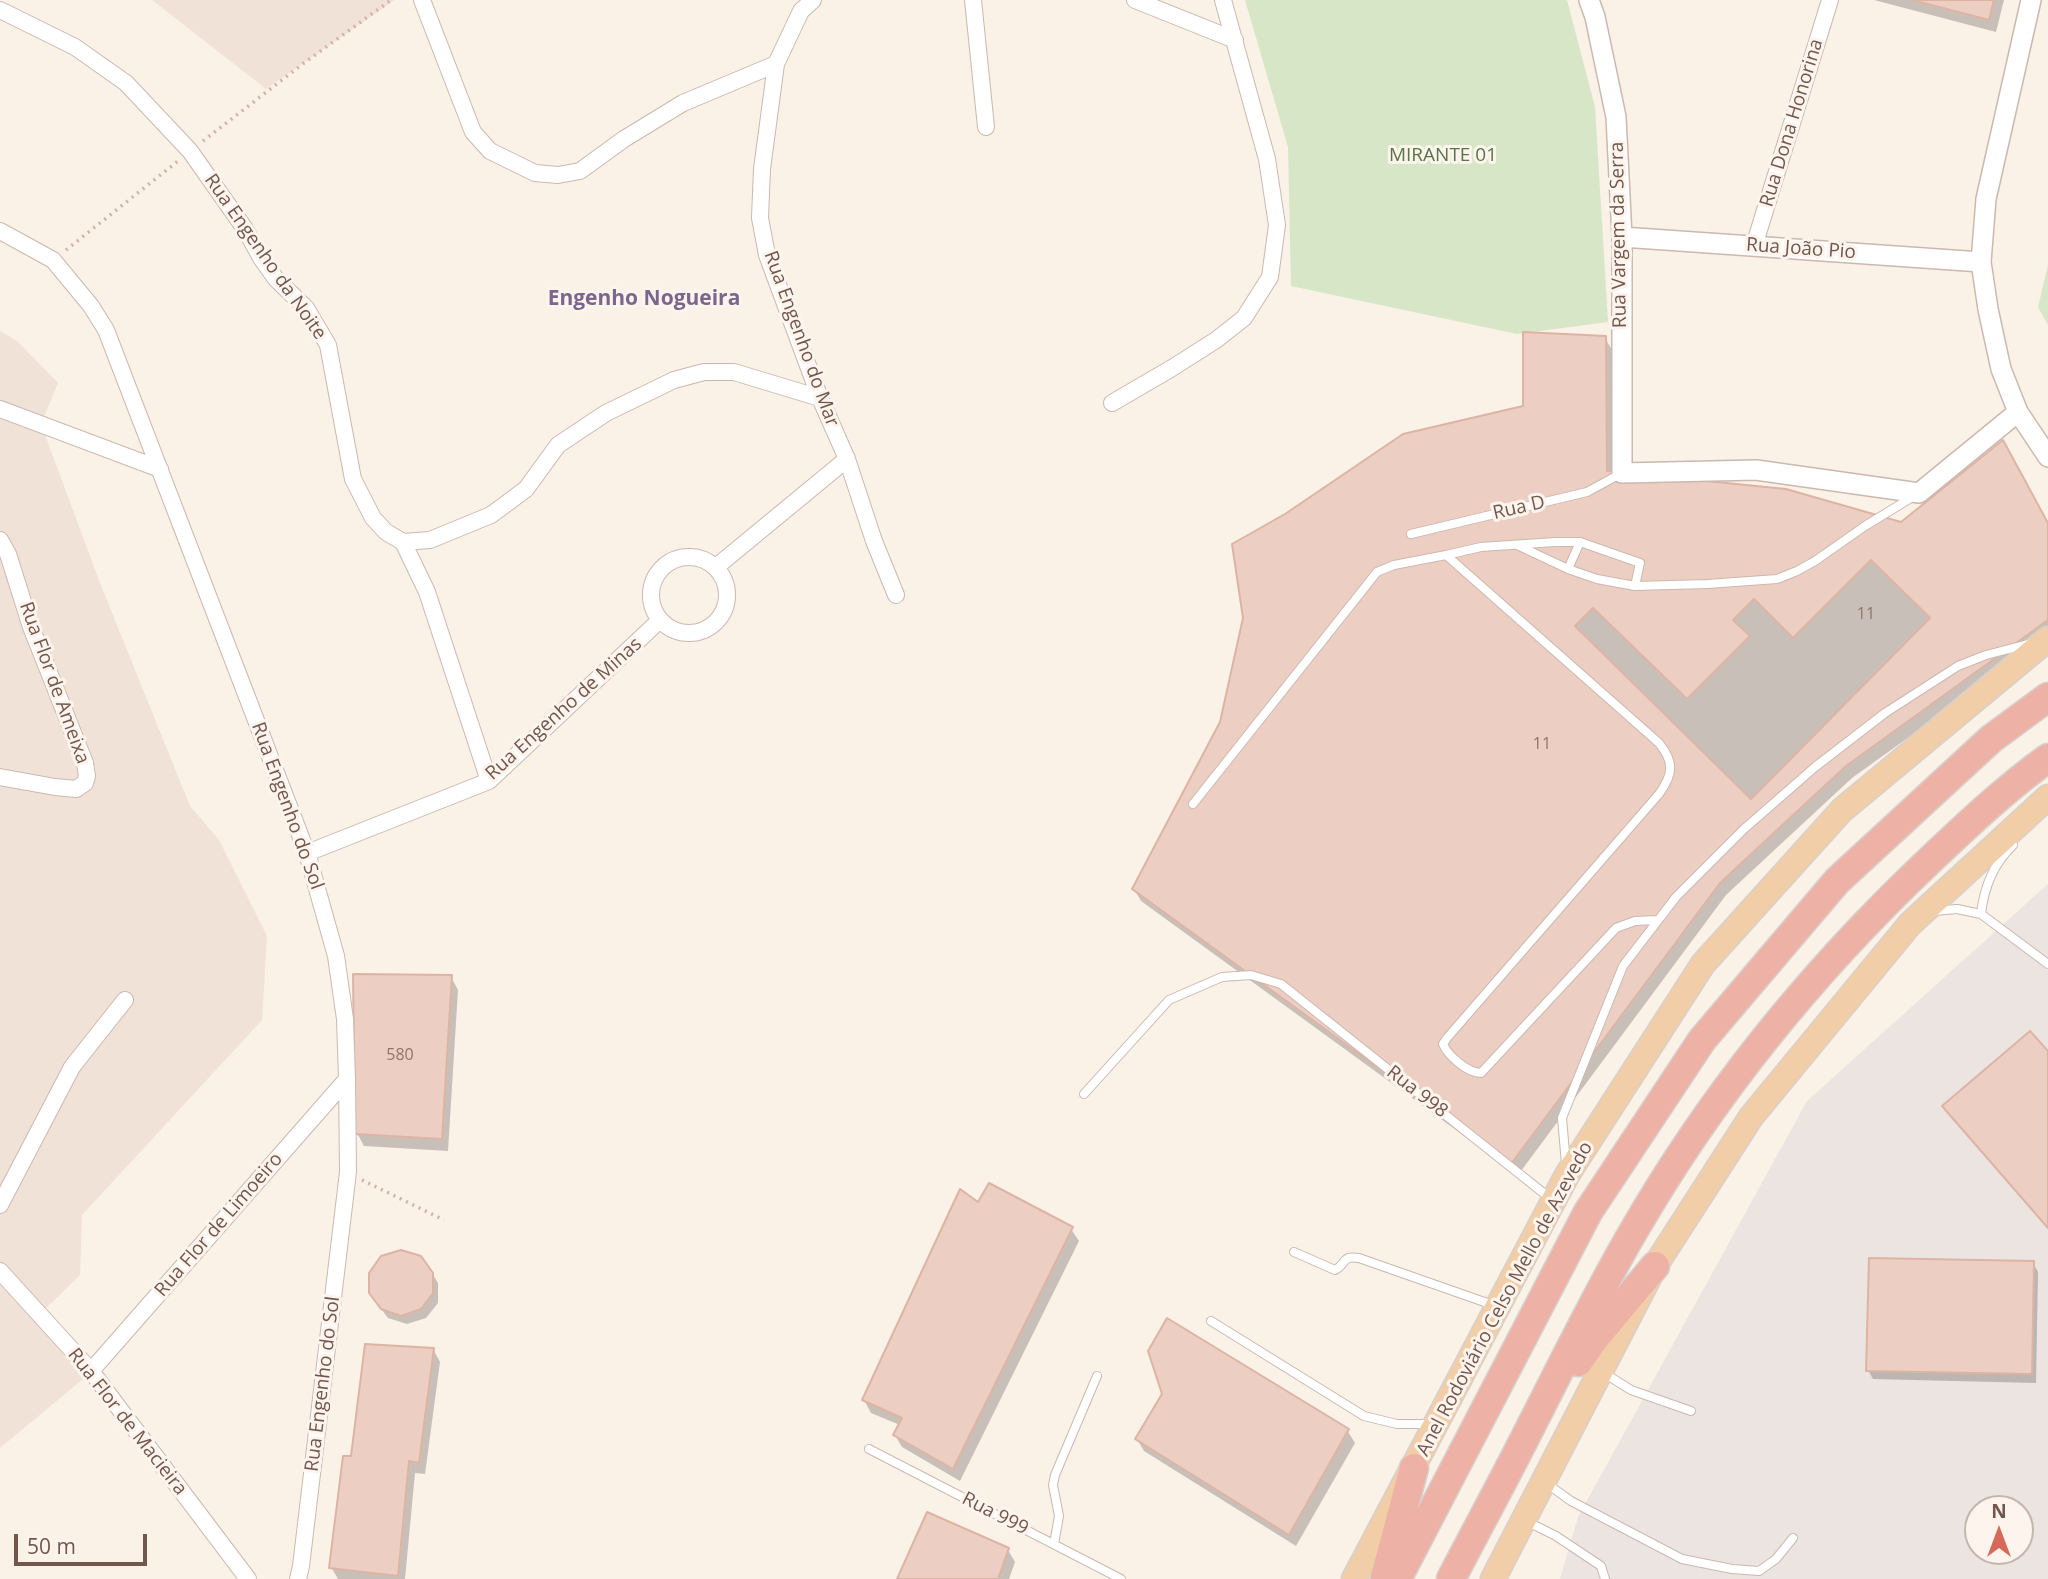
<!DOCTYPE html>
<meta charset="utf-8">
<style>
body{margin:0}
#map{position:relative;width:2048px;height:1579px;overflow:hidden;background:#faf1e7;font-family:"Open Sans",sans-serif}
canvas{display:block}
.north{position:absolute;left:1964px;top:1495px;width:70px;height:70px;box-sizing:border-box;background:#fdf5ed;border:2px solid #c5b6ad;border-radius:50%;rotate:0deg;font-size:19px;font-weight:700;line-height:28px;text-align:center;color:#71574e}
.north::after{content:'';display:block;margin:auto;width:24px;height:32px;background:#d6695a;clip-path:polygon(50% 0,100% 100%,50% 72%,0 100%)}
.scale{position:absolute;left:14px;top:1534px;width:133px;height:32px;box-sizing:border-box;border:4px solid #71574e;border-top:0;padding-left:9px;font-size:21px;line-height:24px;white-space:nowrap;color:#71574e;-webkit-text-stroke:5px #fdf5ed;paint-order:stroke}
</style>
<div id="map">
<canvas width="2048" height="1579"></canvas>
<div class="north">N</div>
<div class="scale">50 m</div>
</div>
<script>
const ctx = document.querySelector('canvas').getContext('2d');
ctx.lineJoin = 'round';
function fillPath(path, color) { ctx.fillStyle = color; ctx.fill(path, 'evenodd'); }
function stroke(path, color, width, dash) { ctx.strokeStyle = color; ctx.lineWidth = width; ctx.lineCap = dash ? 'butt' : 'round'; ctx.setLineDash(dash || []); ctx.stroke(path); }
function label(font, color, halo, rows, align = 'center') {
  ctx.font = font + ' "Open Sans",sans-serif'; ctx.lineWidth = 6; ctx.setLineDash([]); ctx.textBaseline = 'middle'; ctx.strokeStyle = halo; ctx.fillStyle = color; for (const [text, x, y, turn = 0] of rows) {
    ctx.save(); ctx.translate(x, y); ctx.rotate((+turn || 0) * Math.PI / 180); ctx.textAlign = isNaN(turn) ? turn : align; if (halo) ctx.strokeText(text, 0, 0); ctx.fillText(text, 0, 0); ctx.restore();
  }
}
fillPath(new Path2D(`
 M152,0h243l-129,89z
 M0,331l17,10 41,42 -17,41 59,159 90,223 29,34 48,96 -5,84 -180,195 -2,60 -45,44 48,60 -83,69z`), '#f1e2d7');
fillPath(new Path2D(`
 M2048,884v695h-488l18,-62 229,-416zM1978,1509h42v42h-42z`), '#ebe4e0');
fillPath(new Path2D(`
 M1245,0h322l28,107 13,215 -91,12 -226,-48 -3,-139z
 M2048,265v60l-10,-18z`), '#d7e6c7');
fillPath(new Path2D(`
 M1874,0h130l-8,32z
 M1605,338l7,12 2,123 287,51 147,2v111l-196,141 -126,117 -208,280 -377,-274 -7,-12 391,-482z
 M451,977l7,13 -10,161 -84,-5 -7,-13z
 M2048,1054v175l-98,-113 -6,-9z
 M979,1205l92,24 8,12 -119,240 -58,-34 -7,-12 5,-10 -29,-12 -7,-13z
 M2033,1263l5,9 -2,111 -163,-4 -5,-9z
 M432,1273l6,10v20l-12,15 -19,6 -19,-6 -12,-16z
 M433,1349l7,13 -15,112 -10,-1 -10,106h-67l-7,-12 21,-109z
 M1347,1430l8,13 -59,103 -152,-95 -7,-12z
 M1008,1550l7,12 -6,17h-110z`), '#0003');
const building = new Path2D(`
 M1912,0h82l-5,20z
 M1523,332l83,4 1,135 179,18 115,33 102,-82 45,83v97l-202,146 -126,117 -209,281 -379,-275 88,-167 23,-104 -11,-74 53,-30 118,-80 120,-28z
 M1871,560l59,58 -179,181 -176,-173 18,-18 94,91 63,-63 -17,-16 21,-21 39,39z
 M353,974l99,1 -10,164 -87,-5z
 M2030,1031l18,20v177l-106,-122z
 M989,1183l84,44 -120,242 -60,-34 9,-17 -40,-18 98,-211 18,13z
 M401,1250l20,6 12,17v20l-12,16 -20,7 -20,-7 -12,-16v-20l12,-17z
 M1869,1258l165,3 -2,113 -166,-3z
 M1167,1318l182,111 -60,106 -154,-96 27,-45 -14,-43z
 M365,1344l69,4 -15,115 -10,-2 -11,115 -69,-8 14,-112h8z
 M927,1512l82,36 -11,31h-101z`);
fillPath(building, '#eccfc2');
stroke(building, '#ddb4a4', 2);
const service = new Path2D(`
 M1411,534l176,-42 35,-19
 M1517,545l51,24 29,10 38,7 73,-2 69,-5 20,-8 18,-10 50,-35 49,-30
 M1568,569l12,-27
 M1635,586l5,-23 -60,-21h-25l-74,5 -35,8 213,188c15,19 15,30 0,51l-212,244 -4,6c5,12 25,29 38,29l135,-145 19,-7 23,-1
 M1193,804l184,-232 17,-7 52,-10
 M1935,911l22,-2 24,5 67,50
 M1981,914c3,-27 12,-50 32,-69
 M1084,1094l85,-94 53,-23 29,-2 30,9 270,215
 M1566,1164l-4,-46 61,-152 53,-69 68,-68 71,-62 70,-54 73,-47 28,-11 46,-12
 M1294,1252l41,18c12,-6 6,-15 24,-12l134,47
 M1211,1321l153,95 33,8h34
 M1604,1373l27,17 60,21
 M869,1449l252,130
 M1546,1483l25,18 111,58 50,10 27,2 17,-12 17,-21
 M1526,1521l30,15 45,30 4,13
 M1054,1544l5,-28 -6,-31 2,-10 42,-99`);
const minor = new Path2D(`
 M422,0l51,132 17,19 45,22 23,2 22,-4 44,-32 59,-36 93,-39
 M813,0l-12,11 -25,53 -14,105 -2,49 7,37 53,143 27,61 27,82 22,54
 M973,0l13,127
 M1135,0l100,40
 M0,10l75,37 51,36 64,68 55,78 16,29 15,21 30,29 22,37 25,134 20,39 13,14 17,10
 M0,231l53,29 38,46 15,24 201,523 29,103 9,63 2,60 1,93 -47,394 -3,13
 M1754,246l76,-246
 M1112,403l60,-35 44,-28 28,-22 26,-41 7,-52 -10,-66 -44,-159
 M0,409l160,60
 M0,540l8,14 23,73 54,136 2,13 -2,7 -9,6 -21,-2 -55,-10
 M403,542l27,-2 61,-25 35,-26 32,-44 48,-32 68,-33 30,-8h30l86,26
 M403,542l24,50 62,189
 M651 595a38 38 0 1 1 76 0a38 38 0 1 1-76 0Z
 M716,567l131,-108
 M307,853l182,-72 171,-161
 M0,1205l72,-138 53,-67
 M0,1271l91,100 157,208
 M91,1371l256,-292`);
const tertiary = new Path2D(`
 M1589,0l6,17 21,100 6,120v236l134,-3 163,23 99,-81
 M2031,0l-45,199 -5,63 7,47 13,60 17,43 30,45
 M1622,237l359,25`);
const primary = new Path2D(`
 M1354,1579l213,-404 136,-211 139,-154 206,-171
 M1493,1579l162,-313 96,-149 159,-193 138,-127`);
const motorway = new Path2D(`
 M1578,1362l16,-23 61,-73
 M1385,1577l29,-109
 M1397,1579l191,-367 114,-172 135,-159 154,-142 57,-42
 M1451,1579c27,-52 55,-103 81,-155 33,-64 64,-129 101,-192 79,-137 180,-261 295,-370 38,-36 77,-73 120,-104`);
stroke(service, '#cbb8af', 10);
stroke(minor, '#cbb8af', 18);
stroke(tertiary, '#cbb8af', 22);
stroke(primary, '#d7d0cd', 27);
stroke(motorway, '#d7d0cd', 31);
stroke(new Path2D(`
 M203,141l101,-78 87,-63
 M66,250l112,-89
 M362,1180l82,40`), '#d1b2a5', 3.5, [2, 5]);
stroke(service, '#fff', 8);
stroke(minor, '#fff', 16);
stroke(tertiary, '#fff', 19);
stroke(primary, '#f1cea7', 24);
stroke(motorway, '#edb1a5', 28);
label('16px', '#90756b', null, [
 ["11",1866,614],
 ["11",1542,744],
 ["580",400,1055]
]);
label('19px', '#71574e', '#fdf5ed', [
 ["Rua Dona Honorina",1792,123,-73],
 ["Rua Vargem da Serra",1619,235,-91],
 ["Rua João Pio",1801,249,4],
 ["Rua Engenho da Noite",265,257,55],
 ["Rua Engenho do Mar",801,339,70],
 ["Rua D",1519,508,-13],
 ["Rua Flor de Ameixa",54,683,70],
 ["Rua Engenho de Minas",564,709,-42],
 ["Rua Engenho do Sol",287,806,70],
 ["Rua 998",1417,1092,38],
 ["Rua Flor de Limoeiro",219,1225,-49],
 ["Anel Rodoviário Celso Mello de Azevedo",1505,1299,-62],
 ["Rua Engenho do Sol",323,1384,-83],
 ["Rua Flor de Macieira",127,1422,52],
 ["Rua 999",995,1514,27]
]);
label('19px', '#5a7548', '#fdf5ed', [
 ["MIRANTE 01",1443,156]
]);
label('bold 21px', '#7c668c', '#fdf5ed', [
 ["Engenho Nogueira",644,299]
]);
</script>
